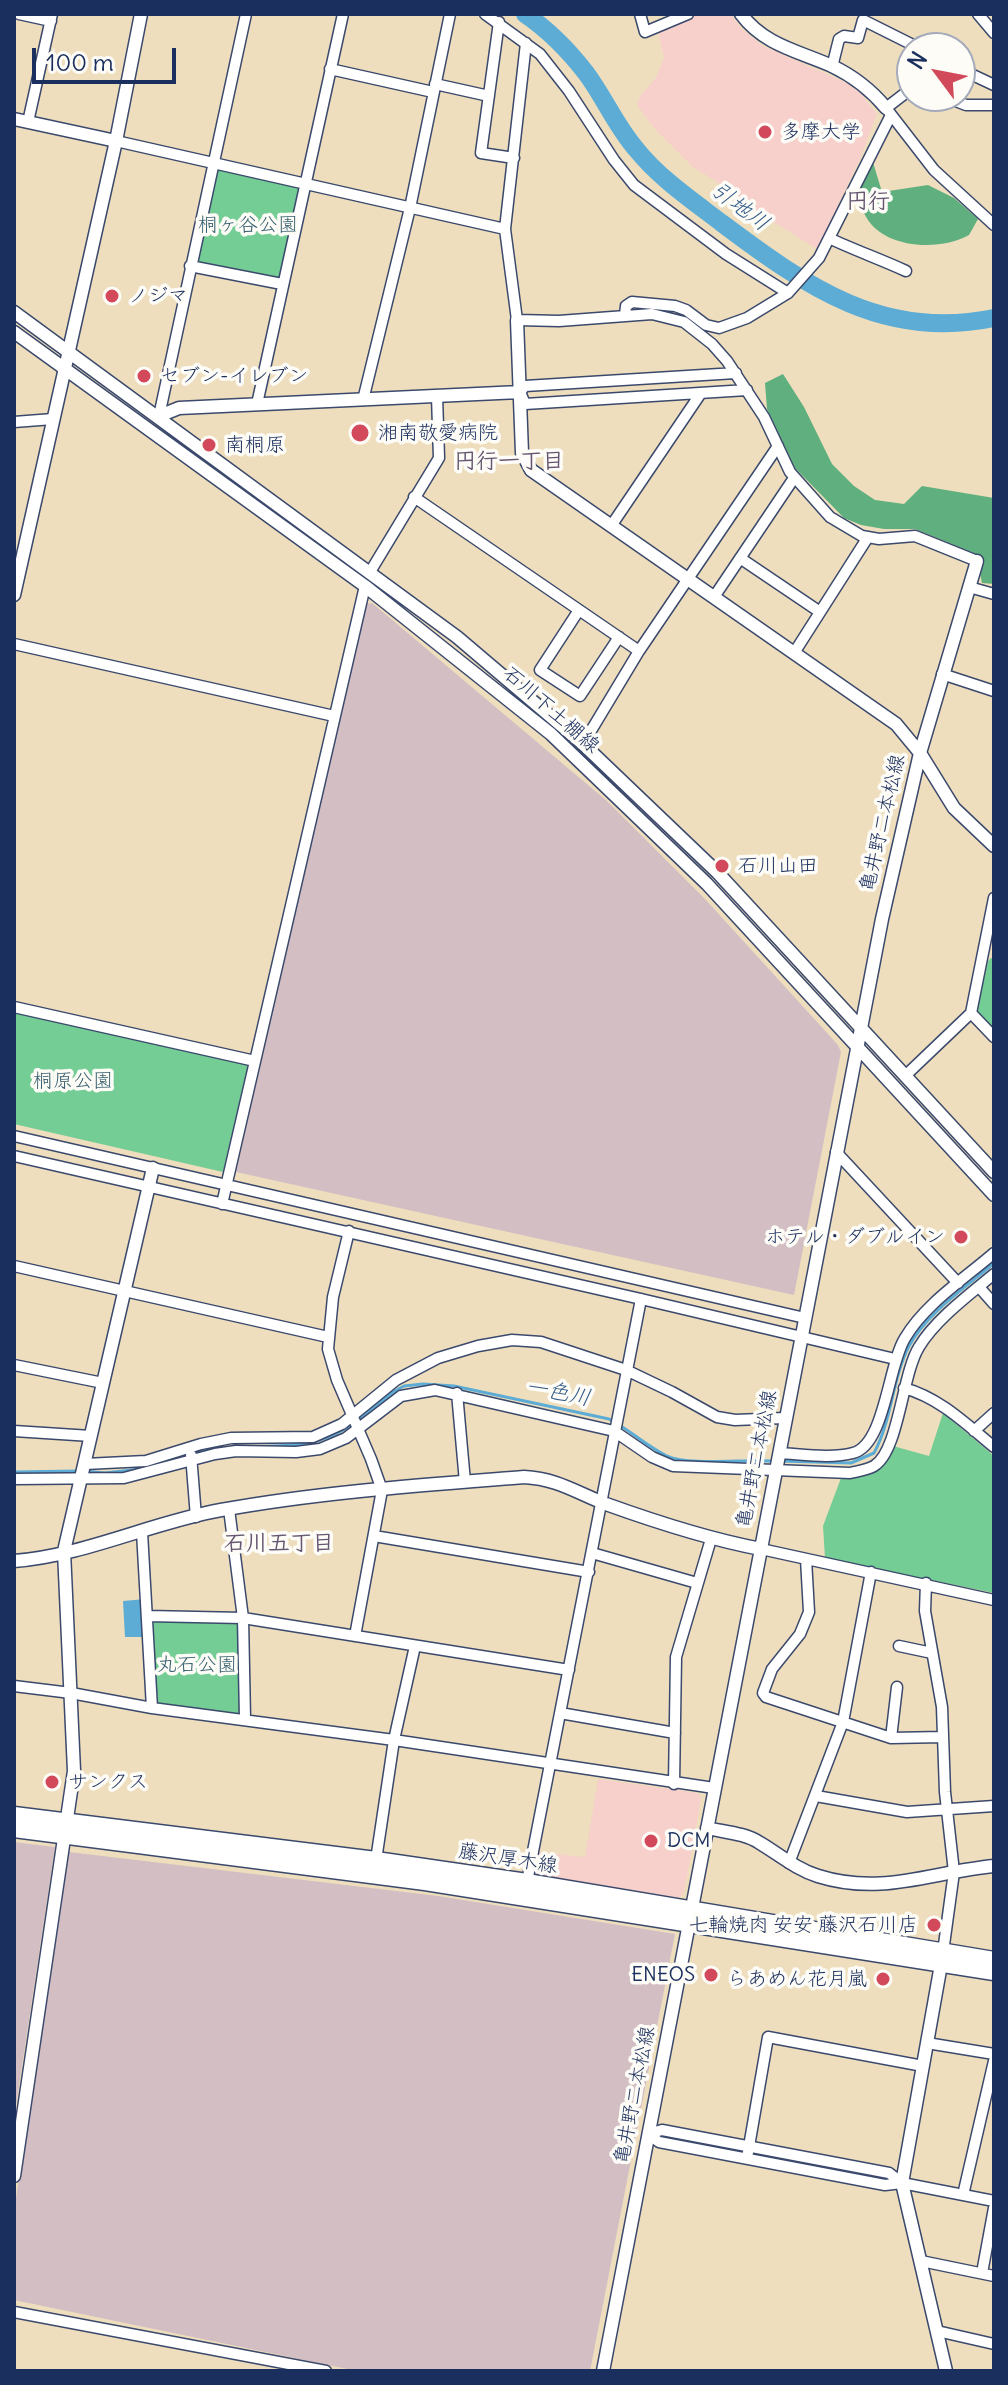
<!DOCTYPE html>
<meta charset="utf-8">
<style>
body{margin:0}
#map{position:relative;width:1008px;height:2385px;overflow:hidden;background:#eedebd;font-family:Delius,sans-serif}
canvas{display:block}
.frame{position:absolute;inset:0;border:16px solid #1b2f5e;pointer-events:none}
.north{position:absolute;left:896px;top:32px;width:80px;height:80px;box-sizing:border-box;background:#fdfcf7;border:2px solid #a3aaba;border-radius:50%;rotate:302deg;font-size:22px;font-weight:700;line-height:32px;text-align:center;color:#1b2f5e}
.north::after{content:'';display:block;margin:auto;width:28px;height:36px;background:#d1495b;clip-path:polygon(50% 0,100% 100%,50% 72%,0 100%)}
.scale{position:absolute;left:32px;top:48px;width:144px;height:36px;box-sizing:border-box;border:4px solid #1b2f5e;border-top:0;padding-left:10px;font-size:24px;line-height:28px;white-space:nowrap;color:#1b2f5e;-webkit-text-stroke:6px #fdfcf7;paint-order:stroke}
</style>
<div id="map">
<canvas width="1008" height="2385"></canvas>
<div class="frame"></div>
<div class="north">N</div>
<div class="scale">100 m</div>
</div>
<script>
const ctx = document.querySelector('canvas').getContext('2d');
ctx.lineJoin = 'round';
function fillPath(path, color) { ctx.fillStyle = color; ctx.fill(path, 'evenodd'); }
function stroke(path, color, width, dash) { ctx.strokeStyle = color; ctx.lineWidth = width; ctx.lineCap = dash ? 'butt' : 'round'; ctx.setLineDash(dash || []); ctx.stroke(path); }
function label(font, color, halo, rows, align = 'center') {
  ctx.font = font + ' Delius,"Klee One",sans-serif'; ctx.lineWidth = 7; ctx.setLineDash([]); ctx.textBaseline = 'middle'; ctx.strokeStyle = halo; ctx.fillStyle = color; for (const [text, x, y, turn = 0] of rows) {
    ctx.save(); ctx.translate(x, y); ctx.rotate((+turn || 0) * Math.PI / 180); ctx.textAlign = isNaN(turn) ? turn : align; if (halo) ctx.strokeText(text, 0, 0); ctx.fillText(text, 0, 0); ctx.restore();
  }
}
fillPath(new Path2D(`
 M697,14h34l10,14 22,18 84,37 13,10 17,21 -18,47 -42,88 -80,-50 -21,-18 -22,-13 -40,-40 -17,-23 3,-9 15,-17 9,-21 -6,-26 2,-4z
 M598,1779l100,14 3,5 -17,95 -7,6 -141,-24 -3,-3 5,-20 47,5z`), '#f7d0cc');
fillPath(new Path2D(`
 M372,603l235,198 98,98 133,146 3,7 -47,243 -558,-123 130,-568z
 M14,1842l41,5 -41,272z
 M69,1852l369,44 237,38 -85,437h-233l-343,-71v-89z`), '#d2bec3');
fillPath(new Path2D(`
 M213,165l93,20 -24,99 -92,-18z
 M991,958l3,1v71l-15,-16 -2,-5 11,-48z
 M14,1011l234,54 -25,107 -209,-48z
 M943,1413l51,43v137l-169,-35 -2,-32 18,-48 30,-6 22,-26 36,10z
 M147,1616l96,2 2,101 -93,-11z`), '#74cd94');
fillPath(new Path2D(`
 M868,146l14,46 46,-7 26,13 24,21 -9,16c-30,17 -89,14 -105,-22 -9,-22 -3,-47 4,-67z
 M783,374l21,33 28,57 22,22 21,14 29,4 18,-18 72,12v86l-12,-1 -6,-29 -61,-25h-31l-23,-4 -17,-7 -49,-50 -28,-59 -2,-26z`), '#5fb07e');
fillPath(new Path2D(`
 M146,1599l2,38h-23l-2,-36z`), '#5cacd6');
stroke(new Path2D(`
 M358,1419l35,-27 11,-6 19,-2 31,2 155,33c20,10 38,28 58,37 23,10 78,3 106,5
 M194,1453c55,-15 111,6 158,-29
 M780,1461l71,2 23,-10c18,-33 18,-74 35,-107 18,-33 57,-59 85,-83
 M155,1465l32,-9
 M84,1471l21,2 35,-4
 M14,1472l63,-1`), '#5cacd6', 3);
stroke(new Path2D(`
 M525,14c22,15 44,37 61,59 18,24 30,53 50,76 24,30 57,52 87,75 84,63 161,117 271,94`), '#5cacd6', 18);
const minor = new Path2D(`
 M19,14l32,7
 M485,14l55,40 29,37 45,69 20,25 92,69 62,39
 M640,14l5,18 43,-18
 M978,14l16,19
 M499,22l-18,131 33,5
 M832,67l7,-28 5,-3 14,2 5,-18 56,28
 M330,69l103,23
 M960,69l34,16
 M435,84l54,12
 M912,88l-26,20 48,62 60,55
 M943,96l23,9h28
 M28,122l24,-108
 M116,141l389,88 12,91 42,1 93,-7 32,8 28,22 15,17 37,56 26,55 40,45 32,19 17,3 36,-3 62,25
 M505,229l21,-186
 M829,238c25,12 51,21 77,33
 M190,266l92,18
 M625,315l1,-9 6,-4 43,4 11,4 20,15 13,3 28,-10 41,-25 31,-35 72,-143
 M736,373l-211,13 -5,6 5,12 222,-14
 M363,400l47,-192 40,-194
 M257,404l86,-390
 M159,416l87,-402
 M14,422l39,-3
 M414,497l225,154
 M611,526l90,-133
 M740,558l80,54
 M370,572l69,-114 -2,-62
 M969,587l25,7
 M714,597l80,-119
 M579,610l-39,60 40,26 39,-59
 M14,644l320,72
 M794,653l74,-116
 M942,674l52,17
 M583,744l56,-93 139,-205
 M994,898l-23,115 23,24
 M14,1007l241,54
 M905,1076l66,-63
 M14,1136l791,182
 M836,1152l122,131
 M14,1156l627,143 254,60
 M222,1204l143,-618
 M349,1231l-16,66 -5,52 9,31 34,79 11,31 -27,146
 M14,1266l314,71
 M979,1287l15,17
 M14,1365l89,18
 M904,1388c36,10 62,36 90,59
 M457,1393l8,89
 M14,1431l77,5
 M974,1431l20,-18
 M779,1453c22,1 52,6 74,0 32,-8 35,-88 52,-115 20,-34 59,-59 89,-85
 M191,1455l5,62
 M85,1464l61,-3 55,-17 30,-6 82,-1 29,-13 54,-44 42,-22 40,-12 34,-6 29,2 85,28 46,22 45,25 18,3 50,-2
 M14,1479l110,-1 91,-24 21,-3 60,1 24,-3 26,-11 55,-42 34,-6 179,41 38,26 21,9 177,7c8,-2 17,-3 24,-7 25,-15 28,-92 45,-119 16,-27 51,-53 75,-73
 M229,1509l14,109 2,101
 M142,1532l10,176
 M374,1536l215,36
 M761,1549l233,51
 M592,1553l105,30
 M806,1559l3,53 -9,22 -28,35 -9,24 3,4 125,41 52,-1
 M926,1583l-1,28 17,96 3,85 9,80 -11,80
 M147,1616l96,2 326,52
 M899,1646l33,7
 M14,1686l57,7 81,15 242,32 320,48
 M560,1713l115,20
 M891,1738l6,-51
 M674,1784l2,-127 35,-118
 M816,1796l91,16 87,-6
 M376,1860l18,-120 21,-94
 M789,1863l54,-141 28,-150
 M527,1882l114,-583
 M927,2043l67,11
 M648,2134l11,8 226,43 17,-2 92,18
 M648,2134l14,-4 227,43 13,10
 M747,2158l21,-121 155,29
 M963,2195l31,-134
 M921,2261l73,15
 M982,2273l12,-65
 M14,2312l312,59
 M937,2331l57,13`);
const tertiary = new Path2D(`
 M741,14c23,31 57,37 91,52 21,10 39,24 54,42
 M14,119l102,22
 M14,312l443,325 126,107 134,128 277,300
 M517,320l5,133 9,17 365,254 24,29 34,55 40,38
 M14,332l351,254 186,148 156,150 287,311
 M159,416l20,-8 341,-16
 M14,595l102,-454 25,-127
 M14,1561c69,-5 139,-39 207,-51 99,-18 202,-25 303,-33 34,2 51,15 82,27 50,18 102,35 155,45
 M707,1828c17,4 38,5 53,15 20,12 36,26 58,33 64,20 113,-4 176,-10
 M942,1959l-40,224 44,188
 M14,2176l60,-405 -10,-220 89,-383
 M603,2371l279,-1452 38,-166 57,-192`);
const primary = new Path2D(`
 M14,1815l362,45 151,22 467,78
 M14,1829l411,53 569,90`);
stroke(minor, '#3b496c', 13);
stroke(tertiary, '#3b496c', 15);
stroke(primary, '#3b496c', 19);
stroke(minor, '#fff', 10);
stroke(tertiary, '#fff', 12);
stroke(primary, '#fff', 16);
for (const [x, y, r, color] of [
 [765,132,8,"#d1495b"],
 [112,296,8,"#d1495b"],
 [144,376,8,"#d1495b"],
 [360,433,10,"#d1495b"],
 [209,445,8,"#d1495b"],
 [722,866,8,"#d1495b"],
 [961,1237,8,"#d1495b"],
 [52,1782,8,"#d1495b"],
 [651,1841,8,"#d1495b"],
 [934,1925,8,"#d1495b"],
 [711,1975,8,"#d1495b"],
 [883,1979,8,"#d1495b"]
]) { const dot = new Path2D(); dot.arc(x, y, r, 0, 2 * Math.PI); ctx.fillStyle = color; ctx.fill(dot); stroke(dot, '#fdfcf7', 3); }
label('20px', '#1b2f5e', '#fdfcf7', [
 ["多摩大学",781,132],
 ["ノジマ",128,296],
 ["セブン-イレブン",160,376],
 ["湘南敬愛病院",378,433],
 ["南桐原",225,445],
 ["石川山田",738,866],
 ["ホテル・ダブルイン",945,1237,"right"],
 ["サンクス",68,1782],
 ["DCM",667,1841],
 ["七輪焼肉 安安 藤沢石川店",918,1925,"right"],
 ["ENEOS",695,1975,"right"],
 ["らあめん花月嵐",867,1979,"right"]
], 'left');
label('20px', '#365e6e', '#fdfcf7', [
 ["桐ヶ谷公園",248,225],
 ["桐原公園",73,1081],
 ["丸石公園",197,1665]
]);
label('20px', '#1b2f5e', '#fdfcf7', [
 ["石川下土棚線",551,710,41],
 ["亀井野二本松線",883,823,-77],
 ["亀井野二本松線",757,1459,-79],
 ["藤沢厚木線",508,1859,9],
 ["亀井野二本松線",635,2095,-79]
]);
label('bold 22px', '#655671', '#fdfcf7', [
 ["円行",868,202],
 ["円行一丁目",509,462],
 ["石川五丁目",279,1544]
]);
label('italic 22px', '#325b88', '#fdfcf7', [
 ["引地川",740,207,37],
 ["一色川",558,1393,11]
]);
</script>
